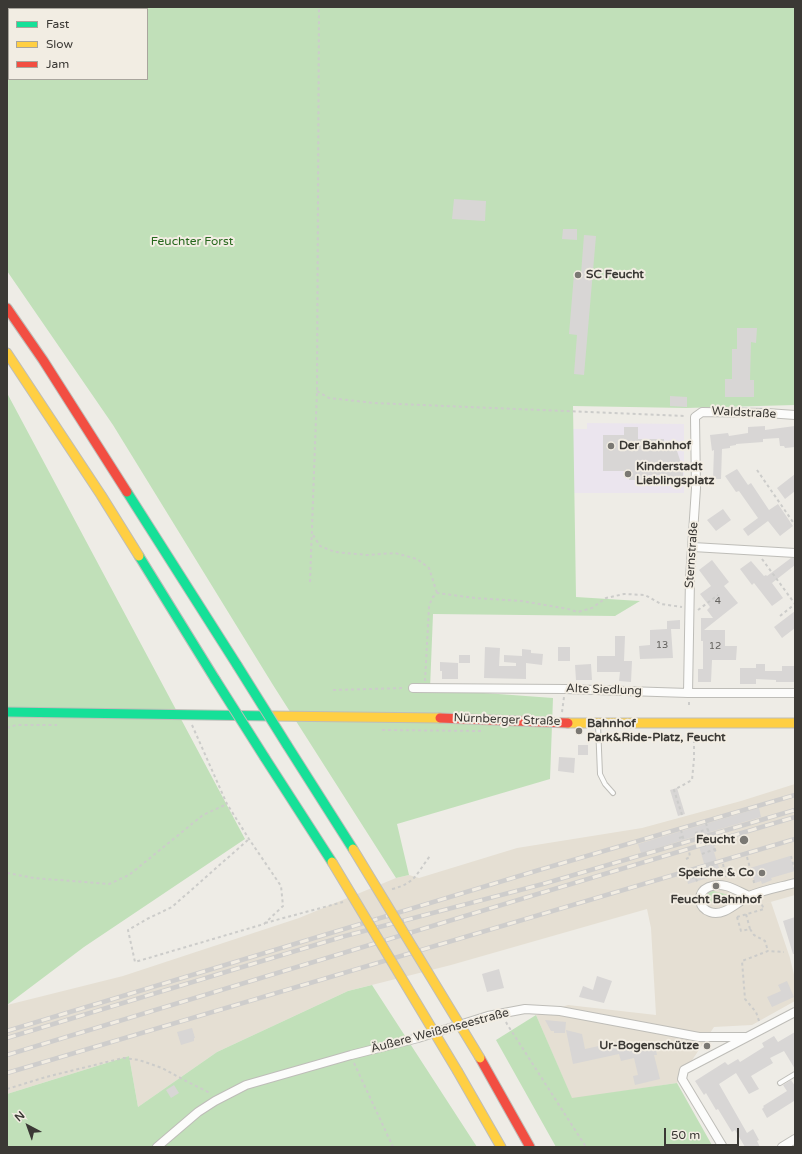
<!DOCTYPE html>
<meta charset="utf-8">
<style>
body{margin:0}
#map{position:relative;width:802px;height:1154px;overflow:hidden;background:#eeece6;font-family:"Varela Round",sans-serif}
canvas{display:block}
.frame{position:absolute;inset:0;border:8px solid #3b3935;pointer-events:none}
.legend{position:absolute;left:8px;top:8px;width:140px;height:72px;box-sizing:border-box;background:#f2ede3;border:1px solid #a9a59d;margin:0;padding:5px 7px;list-style:none;font-size:12px;color:#3b3935}
.legend li{display:flex;align-items:center;gap:8px;height:20px}
.legend b{width:20px;border:1px solid #a9a59d}
.north{position:absolute;left:8px;top:1106px;width:40px;height:40px;-webkit-text-stroke:3px #f2ede3;paint-order:stroke;rotate:319deg;font-size:11px;font-weight:700;line-height:16px;text-align:center;color:#3b3935}
.north::after{content:'';display:block;margin:auto;width:14px;height:18px;background:#3b3935;clip-path:polygon(50% 0,100% 100%,50% 72%,0 100%)}
.scale{position:absolute;left:664px;top:1128px;width:75px;height:18px;box-sizing:border-box;border:2px solid #3b3935;border-top:0;padding-left:5px;font-size:12px;line-height:14px;white-space:nowrap;color:#3b3935;-webkit-text-stroke:3px #f2ede3;paint-order:stroke}
</style>
<div id="map">
<canvas width="802" height="1154"></canvas>
<div class="frame"></div>
<ul class="legend">
<li><b style="height:5px;background:#16e098"></b>Fast</li>
<li><b style="height:5px;background:#ffcf43"></b>Slow</li>
<li><b style="height:5px;background:#f24e42"></b>Jam</li>
</ul>
<div class="north">N</div>
<div class="scale">50 m</div>
</div>
<script>
const ctx = document.querySelector('canvas').getContext('2d');
ctx.lineJoin = 'round';
function fillPath(path, color) { ctx.fillStyle = color; ctx.fill(path, 'evenodd'); }
function stroke(path, color, width, dash) { ctx.strokeStyle = color; ctx.lineWidth = width; ctx.lineCap = dash ? 'butt' : 'round'; ctx.setLineDash(dash || []); ctx.stroke(path); }
function label(font, color, halo, rows, align = 'center') {
  ctx.font = font + ' "Varela Round",sans-serif'; ctx.lineWidth = 4; ctx.setLineDash([]); ctx.textBaseline = 'middle'; ctx.strokeStyle = halo; ctx.fillStyle = color; for (const [text, x, y, turn = 0] of rows) {
    ctx.save(); ctx.translate(x, y); ctx.rotate((+turn || 0) * Math.PI / 180); ctx.textAlign = isNaN(turn) ? turn : align; if (halo) ctx.strokeText(text, 0, 0); ctx.fillText(text, 0, 0); ctx.restore();
  }
}
fillPath(new Path2D(`
 M795,784v111l-35,10 11,-3 19,56 5,21v22l-43,24 -38,2 -37,56 -105,16 -36,-84 32,-10 88,10 -5,-87 -4,-19 -196,56 -103,26 -131,61 -79,55 -9,-51 -122,38v-89l116,-29 176,-58 97,-40 13,-3 10,3 98,-30 125,-20 99,-27z`), '#e5dfd3');
fillPath(new Path2D(`
 M587,423l97,1v69h-112v-64h15z`), '#ebe5ee');
fillPath(new Path2D(`
 M7,7h788v398l-109,3 -113,-2 3,191 64,4 -25,15 -182,-2 -3,75 123,9 -3,81 -153,45 12,51 -13,3 -123,-193 -160,-260 -106,-154zM9,9h138v70h-138z
 M7,393l238,446 -161,108 -77,58z
 M713,891l16,4v1c-6,6 -18,12 -23,2l2,-5z
 M372,985l105,162h-470v-53l122,-38 9,51 79,-55 131,-61z
 M536,1015l36,83 105,-15 36,64h-157l-60,-107z`), '#c1e0b9');
fillPath(new Path2D(`
 M454,199l32,2 -1,20 -33,-2z
 M563,229h14v11l-15,-1z
 M584,235l12,1 -12,139 -10,-1 3,-39 -8,-1 5,-60h7z
 M737,328h20l-1,15 -5,-1 -1,38h4v17h-29v-18h7v-30h5z
 M670,396l17,1v10l-17,-1z
 M765,426v4l30,-4v21l-10,1 -1,-2h-4l-1,-8 -16,1v3l-27,2v1l-6,1v2l-8,1 -1,30h-8l1,-29 -2,1 -2,-16 18,-2 1,3 19,-3v-6z
 M624,427h14v12h26v5l11,1 6,18h2v17h-16v-5h-19v5h-19v-9h-26v-36h21z
 M737,469l11,16 3,-2 18,27 9,-6 15,22 -13,10 -12,-15 -20,15 -5,-7 15,-11 -19,-27 -3,1 -11,-16z
 M795,474v17l-10,8 -8,-11z
 M723,509l8,11 -15,11 -9,-11z
 M791,558h4v7l-23,18 11,15 -11,8 -18,-23 -2,2 -12,-16 11,-8 13,15 2,-1 1,1z
 M712,560l17,22 -5,4 14,17 -34,27h21v16h12l-1,14h-24l-1,22h-13v-13h5v-28h-2v-23h12l-6,-8 3,-3 -10,-13 11,-8 -12,-16z
 M795,611v17l-13,10 -8,-11z
 M680,620v9h-9l2,29 -33,1 -1,-13 11,-1v-15l17,-1v-8z
 M615,636h10l-1,25h8l-1,21 -12,-1 1,-9h-23v-16h18z
 M485,647l15,1 -1,18h17v-3l-12,-1v-7l18,1v-7l9,1v3l12,1 -1,11 -16,-2v16l-42,-1z
 M558,647h12v14h-12z
 M459,655h11v8h-11z
 M440,662l18,1v16h-16v-8h-2z
 M591,664l1,16h-16l-1,-15z
 M756,664h9v7h17v-5h13v16h-19v-2l-20,-1v5h-16v-16h16z
 M578,745h10v10h-10z
 M559,757l16,1 -1,15 -16,-2z
 M677,788l8,26 -7,2 -8,-26z
 M759,808l2,9 -51,15 6,20h-2l7,22 -33,10 -2,-8 20,-6 -10,-34 -55,17 -3,-9z
 M790,856l5,15 -24,7 1,2 -10,4 -1,-3 -6,2 -5,-15z
 M795,917v37h-2l-10,-33z
 M499,969l5,19 -17,4 -5,-18z
 M597,976l15,5 -8,22 -25,-6 4,-11 10,4z
 M787,981l7,16 -22,10 -5,-10 14,-6 -3,-6z
 M545,1020l21,2 -1,11h-11v-2h-3z
 M192,1028l3,10h-1v3l-13,4 -4,-13z
 M566,1030l16,4 3,15 37,-8 1,6 13,-3 1,5 18,-4 2,10h-3l6,24 -25,6 -2,-9 5,-1 -4,-17 -13,3 -2,-7 -46,10z
 M795,1032v37l-11,-18 -14,7 3,5 -22,13 8,13 -10,5 -13,-21 -17,11 28,49 6,-4 6,11 -2,1 3,6h-15l-10,-17 -3,2 -14,-23 -2,1 -10,-17 -2,2 -9,-14 30,-19 3,3 10,-6 2,3 24,-15 -2,-4 12,-7 4,6z
 M791,1080l4,6v18l-1,-3 -27,17 -5,-9 2,-2 -1,-1 24,-15 -4,-6z
 M174,1085l5,8 -8,5 -5,-8z`), '#d8d6d5');
const lane = new Path2D(`
 M598,725l2,49 5,10 8,9
 M780,1083l15,-9`);
const street = new Path2D(`
 M693,547l102,6
 M413,688l152,1 123,4h107
 M688,693l2,-115 6,-90 -1,-71 7,-5 65,1 28,2
 M749,896c-7,-3 -15,-8 -23,-10 -11,-3 -27,1 -26,15 1,5 4,9 10,11 14,5 27,-10 39,-16 14,-6 31,-9 46,-13
 M157,1147l41,-35 17,-11 31,-16 105,-30 67,-17 70,-22 37,-7 35,2 139,26h46
 M723,1147l-41,-68 2,-9 111,-58
 M782,1147l13,-8`);
const fast = new Path2D(`
 M127,492l110,173
 M139,556l76,123
 M7,712l263,4
 M287,745l66,104
 M265,758l67,104`);
const slow = new Path2D(`
 M7,353l94,142 38,61
 M270,716l170,2
 M568,723h227
 M458,1072l43,75`);
const jam = new Path2D(`
 M7,308l36,52 84,132
 M440,718l128,5
 M480,1058l50,89`);
stroke(lane, '#bebdb8', 6);
stroke(street, '#bebdb8', 10);
stroke(fast, '#bebdb8', 11);
stroke(slow, '#bebdb8', 11);
stroke(jam, '#bebdb8', 11);
stroke(new Path2D(`
 M100,9l2,-2
 M7,67l2,-1
 M317,391l12,7 45,5 312,13
 M757,470l38,55
 M313,535l7,11 15,6 32,3 28,-2 22,6 12,9 8,25
 M762,559l33,45 -15,12
 M310,582l7,-191 2,-384
 M698,610l20,-15
 M425,681l4,-74 3,-9 5,-5 38,5 47,3 46,8 10,3 14,-4 14,-10 18,-4 21,1 16,9 21,3
 M333,690l71,-2
 M689,702v6
 M562,712l2,-15
 M192,725l35,79 22,35 32,47 2,20 -19,18 -129,38 -7,-32 19,-11 25,-12 77,-68
 M7,728l9,-3h41
 M382,730l101,1
 M682,815l-8,-25 18,-10 2,-21v-23
 M706,823l3,10
 M681,830l3,11
 M695,833l13,-4
 M679,838l4,-1
 M716,843l-2,3 2,7
 M702,854l13,-5
 M791,856l4,14
 M747,857l8,29
 M686,859l4,-2 -1,-6
 M723,864l3,13
 M7,873l27,5 75,6 20,-9 74,-60 24,-11
 M694,873l4,11
 M708,873l16,-5
 M692,878l4,-1
 M392,889c24,-6 24,-15 38,-33
 M737,917l27,-8 -4,-8
 M737,917l4,14 9,-2 -4,-15
 M265,923l78,-21
 M750,929l4,6 11,6 3,10
 M759,1021l-3,-9 -11,-13 -3,-38 26,-10 16,1
 M506,1022l1,2 79,123
 M354,1063l39,84
 M7,1089l39,-12 77,-19 16,2 23,8 24,13 24,12 1,1`), '#ccccca', 2, [3, 3]);
stroke(lane, '#fcfcfb', 4);
stroke(street, '#fcfcfb', 8);
stroke(fast, '#16e098', 9);
stroke(slow, '#ffcf43', 9);
stroke(jam, '#f24e42', 9);
const rail = new Path2D(`
 M7,1031l532,-161 256,-75
 M7,1038l338,-102 198,-52 252,-74
 M7,1055l534,-162 254,-76
 M7,1073l788,-234`);
stroke(rail, '#cecdcc', 4.5);
stroke(rail, '#f2ede3', 3, [9]);
const fastBridge = new Path2D(`
 M237,665l50,80
 M215,679l50,79`);
const slowBridge = new Path2D(`
 M353,849l127,209
 M332,862l126,210`);
stroke(fastBridge, '#bebdb8', 11, []);
stroke(slowBridge, '#bebdb8', 11, []);
stroke(fastBridge, '#16e098', 9);
stroke(slowBridge, '#ffcf43', 9);
for (const [x, y, r, color] of [
 [578,275,4,"#7a7873"],
 [611,446,4,"#7a7873"],
 [628,474,4,"#7a7873"],
 [579,731,4,"#7a7873"],
 [744,840,5,"#7a7873"],
 [762,873,4,"#7a7873"],
 [716,886,4,"#7a7873"],
 [707,1046,4,"#7a7873"]
]) { const dot = new Path2D(); dot.arc(x, y, r, 0, 2 * Math.PI); ctx.fillStyle = color; ctx.fill(dot); stroke(dot, '#f2ede3', 1.5); }
label('10px', '#64625f', null, [
 ["4",718,601],
 ["13",662,645],
 ["12",715,646]
]);
label('12px', '#27681d', '#f2ede3', [
 ["Feuchter Forst",192,242]
]);
label('bold 12px', '#3b3935', '#f2ede3', [
 ["SC Feucht",586,275],
 ["Der Bahnhof",619,446],
 ["Kinderstadt",636,467],
 ["Lieblingsplatz",636,481],
 ["Bahnhof",587,724],
 ["Park&Ride-Platz, Feucht",587,738],
 ["Feucht",735,840,"right"],
 ["Speiche & Co",754,873,"right"],
 ["Feucht Bahnhof",716,900,"center"],
 ["Ur-Bogenschütze",699,1046,"right"]
], 'left');
label('12px', '#3b3935', '#f2ede3', [
 ["Waldstraße",744,413,3],
 ["Sternstraße",692,555,-86],
 ["Alte Siedlung",604,690,2],
 ["Nürnberger Straße",507,720,2],
 ["Äußere Weißenseestraße",440,1031,-15]
]);
</script>
